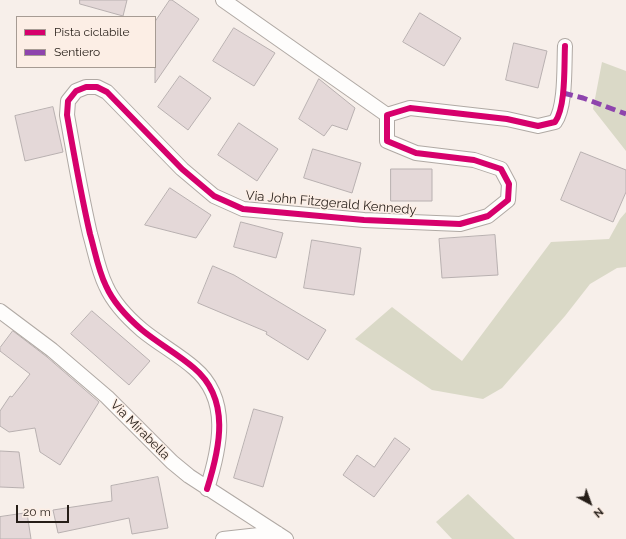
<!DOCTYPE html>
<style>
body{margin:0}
#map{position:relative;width:626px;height:539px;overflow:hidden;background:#f7efea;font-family:Raleway,sans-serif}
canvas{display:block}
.legend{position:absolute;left:16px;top:16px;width:140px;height:52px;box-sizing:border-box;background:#fceee5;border:1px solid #a69b93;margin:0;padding:5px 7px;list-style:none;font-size:12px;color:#261e18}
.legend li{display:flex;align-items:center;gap:8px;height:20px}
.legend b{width:20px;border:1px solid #a69b93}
.north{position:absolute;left:570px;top:483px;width:40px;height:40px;-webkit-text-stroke:3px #fceee5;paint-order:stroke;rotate:139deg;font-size:11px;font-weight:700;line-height:16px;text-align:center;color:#261e18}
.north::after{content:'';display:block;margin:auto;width:14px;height:18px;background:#261e18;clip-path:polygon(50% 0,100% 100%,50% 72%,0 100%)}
.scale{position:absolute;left:16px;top:505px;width:53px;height:18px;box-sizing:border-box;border:2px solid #261e18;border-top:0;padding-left:5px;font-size:12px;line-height:14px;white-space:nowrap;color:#261e18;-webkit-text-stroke:3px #fceee5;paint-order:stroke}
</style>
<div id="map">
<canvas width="626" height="539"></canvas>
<ul class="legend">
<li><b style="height:5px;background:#d6006c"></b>Pista ciclabile</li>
<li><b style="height:5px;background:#8e44ad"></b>Sentiero</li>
</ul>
<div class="north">N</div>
<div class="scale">20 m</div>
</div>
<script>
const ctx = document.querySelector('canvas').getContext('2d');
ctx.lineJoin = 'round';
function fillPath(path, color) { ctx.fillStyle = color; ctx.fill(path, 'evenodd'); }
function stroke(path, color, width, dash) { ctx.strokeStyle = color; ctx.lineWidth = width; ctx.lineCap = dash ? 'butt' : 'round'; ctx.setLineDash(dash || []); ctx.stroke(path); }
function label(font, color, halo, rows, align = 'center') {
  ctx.font = font + ' Raleway,sans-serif'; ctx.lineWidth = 3; ctx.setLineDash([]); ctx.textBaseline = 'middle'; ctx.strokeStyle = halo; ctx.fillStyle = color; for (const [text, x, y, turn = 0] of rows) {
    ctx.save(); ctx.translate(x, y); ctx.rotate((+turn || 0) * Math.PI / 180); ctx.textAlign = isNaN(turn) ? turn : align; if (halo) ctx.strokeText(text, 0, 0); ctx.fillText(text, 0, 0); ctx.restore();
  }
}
fillPath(new Path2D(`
 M602,62l24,9v80l-33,-42z
 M626,212v55l-9,1 -27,16 -25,32 -63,72 -19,11 -51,-9 -77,-51 37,-32 70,54 89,-119 58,-3 11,-20z
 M468,494l47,45h-63l-16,-17z`), '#dad9c7');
const building = new Path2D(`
 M80,0h47l-4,16 -43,-12z
 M170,0h2l27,19 -44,64v-61z
 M420,13l41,25 -17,28 -41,-24z
 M234,28l41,25 -21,33 -41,-25z
 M514,43l33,8 -9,37 -32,-8z
 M180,76l31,22 -23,32 -30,-23z
 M319,79l36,29 -8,22 -15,-5 -8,11 -25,-17z
 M53,107l10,45 -38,9 -10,-45z
 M239,123l39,26 -21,32 -39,-26z
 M313,149l48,14 -9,30 -48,-15z
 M581,152l45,18v22l-13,30 -52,-22z
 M391,169h41v32h-41z
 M170,188l41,27 -15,23 -51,-13z
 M241,222l42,11 -7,25 -42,-11z
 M495,235l3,40 -56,3 -3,-39z
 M312,240l49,8 -7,47 -50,-7z
 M213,266l21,9 92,55 -18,30 -42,-26 1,-2 -69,-29z
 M92,311l58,50 -21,24 -58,-51z
 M13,331l34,26 52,45 -39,63 -20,-13 -5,-24 -26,4 -9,-6v-15l10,-15 2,1 18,-23 -30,-23v-3z
 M254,409l29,8 -20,70 -29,-9z
 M395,438l15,11 -36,48 -31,-22 14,-20 17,12z
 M0,451l19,1 5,36 -24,-1z
 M158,477l10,51 -36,6 -3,-16 -71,15 -5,-23 59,-9 -1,-15z
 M27,513l4,26h-31v-22z`);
fillPath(building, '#e4d8d8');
stroke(building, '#b8b0b0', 1);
const minor = new Path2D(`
 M223,0l164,115
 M0,311l52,39 55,47 65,65 17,14 97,63
 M207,489c13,-41 24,-90 -13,-121 -16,-14 -35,-24 -52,-38 -14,-12 -28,-26 -36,-44 -8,-16 -11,-35 -16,-52 -9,-39 -16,-79 -23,-119l1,-14 8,-10 10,-4h11l10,5 75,77 32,27 29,13 121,11 96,4 28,-8 20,-16 1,-16 -8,-15 -27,-9 -58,-7 -29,-12v-26l23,-7 97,11 31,7 17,-4c11,-15 9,-56 10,-76
 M223,539l54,-6`);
stroke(minor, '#b0a9a4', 16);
stroke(minor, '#fefdfc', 14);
stroke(new Path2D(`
 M563,93l20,5 43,16`), '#8e44ad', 5, [10, 5]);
stroke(new Path2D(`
 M207,489c13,-41 24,-90 -13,-121 -16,-14 -35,-24 -52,-38 -14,-12 -28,-26 -36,-44 -8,-16 -11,-35 -16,-52 -9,-39 -16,-79 -23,-119l1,-14 8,-10 10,-4h11l10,5 75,77 32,27 29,13 121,11 96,4 28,-8 20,-16 1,-16 -8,-15 -27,-9 -58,-7 -29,-12v-26l23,-7 97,11 31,7 17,-4c11,-15 9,-56 10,-76`), '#d6006c', 6);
label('13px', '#261e18', '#fceee5', [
 ["Via John Fitzgerald Kennedy",331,203,5],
 ["Via Mirabella",140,430,45]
]);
</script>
